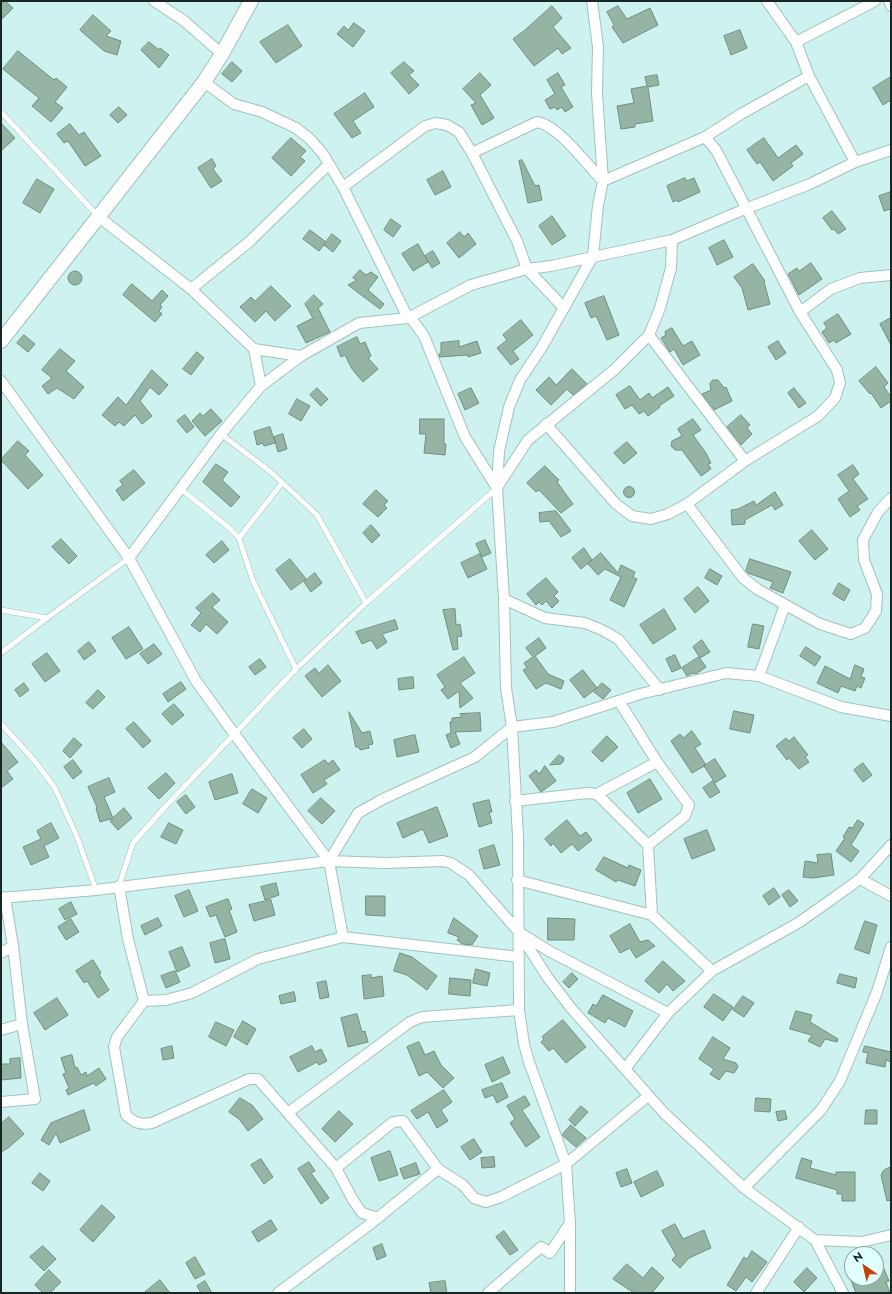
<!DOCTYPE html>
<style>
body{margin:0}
#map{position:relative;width:892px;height:1294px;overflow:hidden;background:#cdf2f0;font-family:Jost,sans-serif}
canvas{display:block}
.frame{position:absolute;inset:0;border:2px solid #182626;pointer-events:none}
.north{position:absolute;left:844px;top:1246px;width:40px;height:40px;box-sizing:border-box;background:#e0fefc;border:1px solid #90a8a6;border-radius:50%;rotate:326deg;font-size:11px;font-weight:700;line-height:16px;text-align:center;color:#182626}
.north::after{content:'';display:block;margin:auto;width:14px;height:18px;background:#c84208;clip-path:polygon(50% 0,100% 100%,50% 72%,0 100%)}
</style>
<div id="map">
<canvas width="892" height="1294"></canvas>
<div class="frame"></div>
<div class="north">N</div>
</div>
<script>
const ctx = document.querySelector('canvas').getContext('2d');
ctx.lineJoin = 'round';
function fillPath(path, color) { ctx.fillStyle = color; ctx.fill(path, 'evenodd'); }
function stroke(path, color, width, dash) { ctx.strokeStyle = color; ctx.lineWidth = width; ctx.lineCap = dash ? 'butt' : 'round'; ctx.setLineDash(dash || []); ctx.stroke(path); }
const building = new Path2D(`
 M1,1h4l8,7 -12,12z
 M552,6l10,12 -9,9 18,21 -9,6 -4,-6 -24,18 -21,-27 12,-9z
 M618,6l9,13 23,-11 8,17 -35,18 -11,-16 2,-2 -7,-13z
 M93,15l18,16 -5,5 15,5 -4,14 -13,-4 -24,-21z
 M354,23l11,8 -12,16 -16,-13 7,-8 4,4z
 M288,25l14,21 -26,17 -16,-21z
 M740,30l7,18 -16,7 -7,-19z
 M149,42l10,8 1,-2 9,7 -10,13 -18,-18z
 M18,51l36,29 2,-2 11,9 -12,15 8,6 -12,14 -19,-16 7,-8 -36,-29z
 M232,62l10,9 -10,11 -10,-8z
 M404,62l10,9 -5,4 10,10 -10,9 -18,-21z
 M480,73l11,12 -11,10 14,23 -12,7 -11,-20 5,-2 -13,-14z
 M558,73l7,12 -4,2 12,20 -8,5 -3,-5 -5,3 -2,-3 -5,2 -5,-9 10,-6 -8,-14z
 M657,75l2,10 -11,2 5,34 -18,3v3l-14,2 -4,-23 17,-3 -3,-14 16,-3 -2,-9z
 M891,77v23l-8,5 -10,-17z
 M365,93l9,14 -21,14 8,12 -9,5 -18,-24z
 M119,107l8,8 -9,8 -8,-8z
 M1,123l14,15 -14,13z
 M70,124l9,11 5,-3 17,24 -16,10 -17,-25 -4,2 -7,-9z
 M291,138l15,13 -6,6 5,4 -14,15 -19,-18z
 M764,138l14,20 18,-13 7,9 -12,9 2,3 -20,15 -13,-19 -3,2 -10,-14z
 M212,159l4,7 -3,3 9,12 -11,7 -13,-20z
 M522,160l13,26 4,-1 3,15 -14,3 -9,-42z
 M443,171l8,16 -16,8 -8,-15z
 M685,178l2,3 7,-3 6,14 -22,10 -1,-2 -4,2 -6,-16z
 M37,179l17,10 -14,24 -17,-10z
 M891,192v17l-7,2 -5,-15z
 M832,211l14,18 -8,5 -4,-5 -2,1 -9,-12z
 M552,216l14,20 -14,9 -13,-19z
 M391,219l10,7 -8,11 -9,-7z
 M310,230l16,12 -7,9 -16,-12z
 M460,232l4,5 4,-4 8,11 -17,14 -12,-15z
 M332,234l9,7 -8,11 -9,-7z
 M724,240l9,17 -16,8 -8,-17z
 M418,244l10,18 -15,9 -11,-17z
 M433,251l7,12 -8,5 -7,-12z
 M811,263l11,16 -23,16 -11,-21 9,-6 2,3z
 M753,264l12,17 -1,1 6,22 -22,6 -6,-22 -8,-11z
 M360,270l6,5 5,-3 7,5 -10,13 16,14 -4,5 -32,-24 9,-5 -4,-2z
 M68 278a7 7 0 1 1 14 0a7 7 0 1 1-14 0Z
 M132,284l20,17 10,-11 6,6 -8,9 2,2 -3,4 3,3 -7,8 -32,-27z
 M271,286l20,20 -16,15 -9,-10 -11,11 -15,-15 11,-10 4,4z
 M314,295l9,9 -5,4 12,24 -24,11 -9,-17 16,-8 -8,-14z
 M604,296l15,39 -12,5 -9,-20 -2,-4 -5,2 -6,-15z
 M838,314l13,20 -15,9 -2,-3 -5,3 -7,-11 5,-4 -3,-5z
 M891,318v27l-11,-21z
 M521,320l12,15 -20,16 6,8 -8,6 -14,-17 10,-8 -4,-5z
 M672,328l11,18 9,-5 8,14 -17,10 -9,-16 -4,3 -9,-14 5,-3 -1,-3z
 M24,335l11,9 -7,8 -11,-9z
 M357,337l3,7 5,-2 6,14 -3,2 10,11 -15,13 -11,-13 -7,-14 -4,2 -4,-10z
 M459,341v6l18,-6 4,12 -13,4v-2l-29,2v-3l2,-1v-10z
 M778,341l8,12 -10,7 -8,-13z
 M60,349l15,12 -9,10 18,16 -10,12 -17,-11 -9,6 -6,-8 10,-8 -10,-8z
 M197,352l7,6 -13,17 -8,-6z
 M876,367l12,16 -4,4 7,10v4l-10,7 -10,-15 -1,1 -11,-13z
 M572,369l15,15 -14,11 -6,-6 -16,16 -15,-15 13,-13 7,8z
 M152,370l16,15 -9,10 -9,-8 -10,14 12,15 -10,8 -7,-9 -11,11 -5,-4 -4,4 -13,-11 16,-18 8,8z
 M713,380h5l6,8 2,-1 6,14 -18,9 -12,-16 9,-4 -1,-6z
 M630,386l10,14 9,-7 3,5 16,-11 6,9 -15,10 1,1 -12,9 -4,-5 -5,3 -7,-9 -7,4 -9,-14z
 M317,388l11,11 -7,7 -11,-11z
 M471,388l8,15 -14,7 -7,-16z
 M794,388l12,15 -7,5 -11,-15z
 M297,399l13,7 -9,15 -12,-7z
 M211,409l11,12 -17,15 -13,-15 8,-8 3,3z
 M185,415l9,12 -7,6 -10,-12z
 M741,415l9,10 -3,3 5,6 -11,11 -14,-18z
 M420,419h24v25h2l-1,11 -21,-2 2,-19h-6z
 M693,419l8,11 -8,5 13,18 5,10 -3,1 3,5 -10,7 -19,-26h-7l-4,-4 1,-5 10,-5 -4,-7z
 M270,427l5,16 -11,3 -1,-3 -6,2 -3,-13z
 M283,434l4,15 -9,3 -4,-15z
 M18,441l11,10 -4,4 18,20 -15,14 -27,-29z
 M627,442l10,11 -13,11 -10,-11z
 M216,464l12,8 -6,8 18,17 -9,10 -28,-25z
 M853,465l6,9 -6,5 15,20 -11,7 3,4 -10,7 -12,-18 11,-8 -11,-16z
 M545,466l14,14 -2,2 16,22 -12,9 -22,-23 -3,2 -9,-9z
 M134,470l11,13 -22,18 -7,-11 7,-5 -3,-4z
 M623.5 492a5.5 5.5 0 1 1 11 0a5.5 5.5 0 1 1-11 0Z
 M376,490l12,11 -4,4 3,3 -9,9 -15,-13z
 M775,492l8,13 -8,5 -3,-5 -27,15v4l-13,1 -1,-15 7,-1 16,-8 2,4z
 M556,511l15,20 -10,6 -12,-16 -9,1 -1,-9z
 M371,525l9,10 -8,8 -9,-10z
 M812,530l16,19 -13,11 -16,-19z
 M61,539l16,17 -8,8 -17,-17z
 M485,540l6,13 -9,4 -6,-13z
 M222,541l7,9 -15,13 -8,-8z
 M584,548l8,12 -11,9 -9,-11z
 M601,553l17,20 3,-8 14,7 -2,5 4,2 -13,28 -14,-7 11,-23 -16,-8 -7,6 -10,-11z
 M480,554l7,15 -19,9 -7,-15z
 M290,559l16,20 -15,11 -15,-20z
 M750,559l41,13 -8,21 -13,-5 3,-6 -25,-9 -2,-2z
 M710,569l12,7 -5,9 -12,-7z
 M315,573l7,10 -11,9 -7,-10z
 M546,578l12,14 -4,4 5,5 -7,7 -6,-7 -4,4 -3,-3 -3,3 -9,-11z
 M839,583l11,7 -6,11 -11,-7z
 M698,587l11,14 -14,12 -11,-14z
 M213,593l7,7 -8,7 16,15 -11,12 -11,-10 -6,8 -9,-7 10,-12 -5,-5z
 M455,609l1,16 4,-1 2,12 -5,1 1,12 -5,1 -10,-40z
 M664,609l12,20 -23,15 -13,-19z
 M395,620l3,9 -16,5 5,8 -10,7 -6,-9 -9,4 -6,-12z
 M753,624l11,2 -5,23 -11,-2z
 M129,627l14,22 -17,10 -14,-21z
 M539,638l7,10 -11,8 13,18 16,7 -3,8 -15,-6 -10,6 -13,-19 4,-2 -3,-5 9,-6 -7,-9z
 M702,640l8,12 -10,6 -7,-11z
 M89,642l7,9 -12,9 -6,-9z
 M154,644l8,10 -14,10 -8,-10z
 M806,647l15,10 -6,9 -15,-10z
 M47,653l13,18 -15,11 -13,-18z
 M675,655l6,13 -9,4 -6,-13z
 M464,657l11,16 -15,10 13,15 -13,10 -1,-17 -11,8 -7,-9 4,-3 -8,-12z
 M699,657l7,10 -10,7 -4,-1 -5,3 -5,-8z
 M260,659l6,8 -11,8 -6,-8z
 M328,665l13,16 -19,16 -17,-21 10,-8 4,5z
 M855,665l9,4 -3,8 4,1 -4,10 -4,-2 -2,5 -14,-5 -3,7 -21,-10 8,-17 25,13z
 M583,670l14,18 -13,10 -14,-18z
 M413,677l1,11 -15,2 -1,-11z
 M181,682l5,7 -18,13 -5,-8z
 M24,683l5,7 -9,7 -5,-7z
 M602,683l9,7 -8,9 -9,-7z
 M98,690l7,7 -12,12 -7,-6z
 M174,704l10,11 -12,10 -10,-11z
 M734,711l20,4 -4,18 -20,-4z
 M349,712l13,21 8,-2 3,13 -5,1 1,3 -9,2 -1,-3h-3z
 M480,713l1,18 -26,1 5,12 -9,4 -5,-13 5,-2 -1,-11h2v-4l10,-1 -2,-3z
 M134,722l17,19 -8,7 -17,-19z
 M304,729l8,10 -10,9 -9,-10z
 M692,731l9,13 -6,4 11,17 -14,8 -21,-32 9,-7 3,4z
 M415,735l4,17 -22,5 -3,-17z
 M607,736l11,11 -16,15 -10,-10z
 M794,737l14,18 -3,2 4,5 -10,7 -10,-11 -2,2 -11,-14 10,-8 3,3z
 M74,738l8,7 -12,13 -7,-7z
 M1,742l17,20 -11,9 6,8 -12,9z
 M559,755l5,3 -1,4 -2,2 -11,1z
 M715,759l11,17 -11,7 -11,-17z
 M73,760l9,12 -9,7 -9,-12z
 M325,760l3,4 5,-4 7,10 -16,10 3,4 -14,9 -12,-18z
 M863,763l9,12 -9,7 -9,-12z
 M545,766l11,15 -15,11 -12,-16 7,-6 3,4z
 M166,773l9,10 -16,16 -11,-11z
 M232,774l6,19 -23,7 -6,-18z
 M109,778l6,14 -11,5 9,21 -13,4 -4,-14 1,-1 -9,-20z
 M650,779l12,20 -24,14 -11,-20z
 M713,781l7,11 -10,6 -7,-10z
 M252,789l15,9 -9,15 -15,-9z
 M186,795l9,12 -9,7 -9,-12z
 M321,798l14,13 -13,13 -14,-13z
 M489,800l3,12h-3l3,11 -13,4 -6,-23z
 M437,807l11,29 -19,7 -6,-14 -20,9 -6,-15z
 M124,808l8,10 -14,12 -8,-9z
 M567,820l13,16 6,-4 6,8 -14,11 -6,-7 -11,9 -8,-10 -2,3 -6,-7z
 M858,820l6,4 -13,21 8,6 -8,11 -15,-11 9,-13 -2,-1 6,-10 3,1z
 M51,823l8,15 -15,8 5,11 -18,8 -8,-18 18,-8 -4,-8z
 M169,823l14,7 -7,14 -15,-7z
 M707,830l8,20 -23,9 -8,-20z
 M494,845l6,20 -16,4 -5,-19z
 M831,854l3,21 -21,3 -10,-1 2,-16 13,2 -1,-8z
 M604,857l24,11 1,-3 12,5 -6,16 -17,-6 -2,2 -20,-12z
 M276,883l3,12 -14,5 -4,-13z
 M774,888l6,9 -11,8 -6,-9z
 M189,890l9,21 -14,6 -9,-21z
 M789,890l9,11 -8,6 -8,-12z
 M366,896h19v20l-19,-1z
 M228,899l4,10 -3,1 8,22 -12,5 -9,-22 -6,2 -4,-10z
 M271,900l4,15 -21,6 -5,-16z
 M71,902l6,12 -12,6 -6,-11z
 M158,918l4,8 -17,9 -4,-9z
 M454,918l24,18 -6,9 -10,-1 -5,-4 2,-3 -11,-4z
 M548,918l27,1 -1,21h-26z
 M71,919l8,13 -13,8 -8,-13z
 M865,921l12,4 -8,29 -14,-5z
 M630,924l10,18 8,-2 7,6 -19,12 -6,-10 -10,5 -10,-17z
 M225,939l5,20 -15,4 -5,-20z
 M182,947l8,19 -13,6 -8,-20z
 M400,953l12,4 25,19 -10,14 -20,-15 -13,-4z
 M93,960l8,13 -2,1 10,16 -11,8 -11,-17 -3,2 -8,-12z
 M663,961l22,20 -12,10 -6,-7 -8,9 -14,-12z
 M476,969l14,4 -3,13 -14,-3z
 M175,971l5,11 -14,6 -5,-12z
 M572,973l6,6 -9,9 -6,-6z
 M840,974l17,4 -2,10 -18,-5z
 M371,975v3l11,-2 2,20 -20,3 -2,-23z
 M450,978l21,2 -1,16 -21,-2z
 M326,981l3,16 -9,2 -3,-16z
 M294,992l2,9 -15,3 -2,-8z
 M714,994l19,13 -10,14 -19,-14z
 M603,995l30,16 -8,16 -17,-9 -3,5 -17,-10 5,-9 3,2z
 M743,996l11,7 -10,14 -11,-7z
 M57,998l11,17 -23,15 -11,-17z
 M796,1011l16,4 -2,7 28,17 -1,3 -12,-3 -5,8 -12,-6 4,-6 -22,-6z
 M357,1014l5,18 3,-1 3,11 -20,5 -7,-29z
 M563,1020l23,27 -20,16 -13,-15 -4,3 -8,-9 3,-3 -2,-2z
 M243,1021l13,8 -9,16 -13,-8z
 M216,1022l18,8 -8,16 -17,-9z
 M713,1037l17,11 -7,11 13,4 2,4 -4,6 -8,-2 -7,9 -9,-6 4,-5 -15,-10z
 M419,1042l6,13 9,-4 7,14 13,13 -11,10 -16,-16 -8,4 -12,-29z
 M172,1046l2,12 -11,2 -2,-11z
 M312,1046l3,6 6,-3 6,12 -8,4 -2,-3 -19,10 -8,-15z
 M865,1046l26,6v10l-5,-2 -1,7 -19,-4 2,-10 -5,-1z
 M72,1055l3,13 2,-1 4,8 5,-3 1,4 12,-8 7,11 -10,7 -2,-3 -26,12 -2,-5 3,-2 -6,-14 3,-1 -5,-15z
 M503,1057l7,16 -18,9 -7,-17z
 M20,1058l1,20 -20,2v-16h9v-5z
 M502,1083l6,14 -11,6 -4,-8 -8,3 -3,-8z
 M444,1090l8,12 -11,8 7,11 -11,7 -9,-16 -11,7 -6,-8z
 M525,1096l5,9 -8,5 18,27 -14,10 -16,-24 5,-4 -8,-13z
 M240,1098l12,7 11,14 -15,12 -9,-12 -10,-7z
 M756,1098l15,1 -1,13 -15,-1z
 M581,1106l7,6 -13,14 -6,-6z
 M84,1110l6,20 -30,13 -4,-10 -7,12 -8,-5 10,-17z
 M866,1110h11v14h-12z
 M339,1111l14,13 -18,18 -13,-13z
 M785,1111l2,8 -9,2 -2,-9z
 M9,1117l15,17 -16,14 -7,4v-28z
 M571,1125l15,13 -10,9 -14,-12z
 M474,1139l8,13 -12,8 -9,-13z
 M390,1151l8,24 -19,6 -8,-23z
 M494,1157l1,10 -13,1 -1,-10z
 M802,1158l10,3 -2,7 26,7v-3h19v29h-13v-7h-5v-4l-41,-12z
 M261,1159l12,18 -9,7 -13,-19z
 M309,1162l6,9 -4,2 18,25 -8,6 -23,-35z
 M416,1163l4,11 -16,5 -4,-10z
 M891,1167v33l-4,1 -6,-26 3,-5z
 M627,1169l5,14 -11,4 -5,-14z
 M657,1171l7,14 -23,12 -7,-15z
 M40,1173l10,8 -7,10 -11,-8z
 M102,1205l13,12 -22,25 -13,-12z
 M271,1220l6,10 -19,12 -6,-10z
 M675,1224l8,15 21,-9 7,18 -22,10 -9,10 -8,-8 4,-5 -14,-24z
 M504,1231l14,19 -8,5 -14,-18z
 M382,1244l4,12 -9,4 -4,-12z
 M43,1246l13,13 -12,12 -14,-14z
 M752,1251l15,11 -15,20 -6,-5 -10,14 -9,-6 17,-28 3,2z
 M877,1252l12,29 -3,1 4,11h-34l-6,-15h26z
 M195,1257l10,17 -10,5 -9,-16z
 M627,1264l16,14 9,-11 12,11 -12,15h-18l-21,-14z
 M807,1268l10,10 -13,14 -10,-10z
 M49,1270l12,12 -11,11h-7l-8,-8z
 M160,1280l10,13h-26z
 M205,1281l7,12h-11l-4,-7z
 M445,1281l2,12h-16l-2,-10z`);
fillPath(building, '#96b4a4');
stroke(building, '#718e7f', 1);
const lane = new Path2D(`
 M1,112l96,103
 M221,434l51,39 45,42 49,88
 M181,489l47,38 11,11 14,43 43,88
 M239,538l43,-55
 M1,610l46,8 82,-60
 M1,653l46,-35
 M1,724l33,36 21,28 22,49 19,53
 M119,886l14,-43 32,-36 131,-138 70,-66 131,-115`);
const street = new Path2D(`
 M154,1l29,19 39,34
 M767,1l29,41 13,34 46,86
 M889,1l2,5
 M796,42l79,-41
 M204,82l30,22 28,8 34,16 14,11 13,15 20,33 65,131h3l13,18 41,101 32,51
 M472,153l65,-31c21,3 50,43 66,59l102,-44 36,-23 68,-38
 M343,187l82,-61 11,-3 11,2 12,7 13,21 45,88 10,28 37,39
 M99,217l92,72 63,60 7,37
 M191,289l58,-47 80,-78
 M800,312l31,-23 29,-11 31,-3
 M649,335l96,126
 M254,349l47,7
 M1,381l128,177 67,123 39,54 94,126 57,2 57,-2 8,2 18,12 49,56 30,47 23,30 93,105 80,75 71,52 28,53
 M546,424l70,80 16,12 19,3 17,-5 19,-10 58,-43 73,-45 17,-18 5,-15 -3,-13 -37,-58 -84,-162 -11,-13
 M498,486l30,-46 86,-70 35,-35 11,-27 11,-40 1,-28
 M687,504l56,74 14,11 63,35 31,10 14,-6 11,-17 1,-17 -13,-34 -1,-20 15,-28 13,-14
 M129,558l92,-124 40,-48 40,-30 58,-33 49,-5 63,-33 56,-16 24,-3 121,-26 73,-31 65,-25 45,-22 36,-12
 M504,599l41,19 40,5 17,7 16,9 42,51
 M759,676l26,-71
 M619,701l38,61 32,43 -4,11 -37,29 4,70
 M597,794l60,-32
 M515,801l72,-8 10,1 51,51
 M329,861l14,76
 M860,879l31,17
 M517,880l135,35 60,56
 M119,886l9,53 16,62
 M1,898l95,-8 233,-29 29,-48 25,-14 92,-42 37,-30 41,-5 87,-28 86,-21 33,3 82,31 50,9
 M522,934l27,17 119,62
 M1,953l12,-7
 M144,1001l-27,36 -3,10 12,68c9,8 14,10 26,8l97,-44h9l78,89 17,32 9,13 16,5
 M144,1001l22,-1 26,-7 66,-34 85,-22 176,20
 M1,1030l21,-6
 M625,1069l43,-56 44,-42 86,-48 30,-21 32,-23 31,-34
 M1,1102l34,-3 -13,-75 -9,-78 -8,-49
 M289,1112l121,-90 12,-5 97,-7
 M336,1168l57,-46 10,-1 35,48 25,16 11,13 12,4 15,-5 65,-33 82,-68
 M744,1188l77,-78 19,-29 37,-89 14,-45
 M815,1240l46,2 30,-7
 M278,1293l91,-68 69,-56
 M488,1293l53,-46 9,6 20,-30
 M570,1293v-70l-4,-59 -37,-102 -5,-18 -5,-34 -1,-174 -6,-109 -6,-39 -2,-89 -7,-111 2,-37 10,-44 11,-27 22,-33 51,-91 5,-51 5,-24 -6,-88 1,-46 -6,-46
 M756,1293l43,-66`);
const secondary = new Path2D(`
 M1,341l203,-259 18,-28 29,-53`);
stroke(lane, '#9fc3c1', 6);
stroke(street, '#9fc3c1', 12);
stroke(secondary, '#9fc3c1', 16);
stroke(lane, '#fff', 5);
stroke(street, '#fff', 10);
stroke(secondary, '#fff', 14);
</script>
